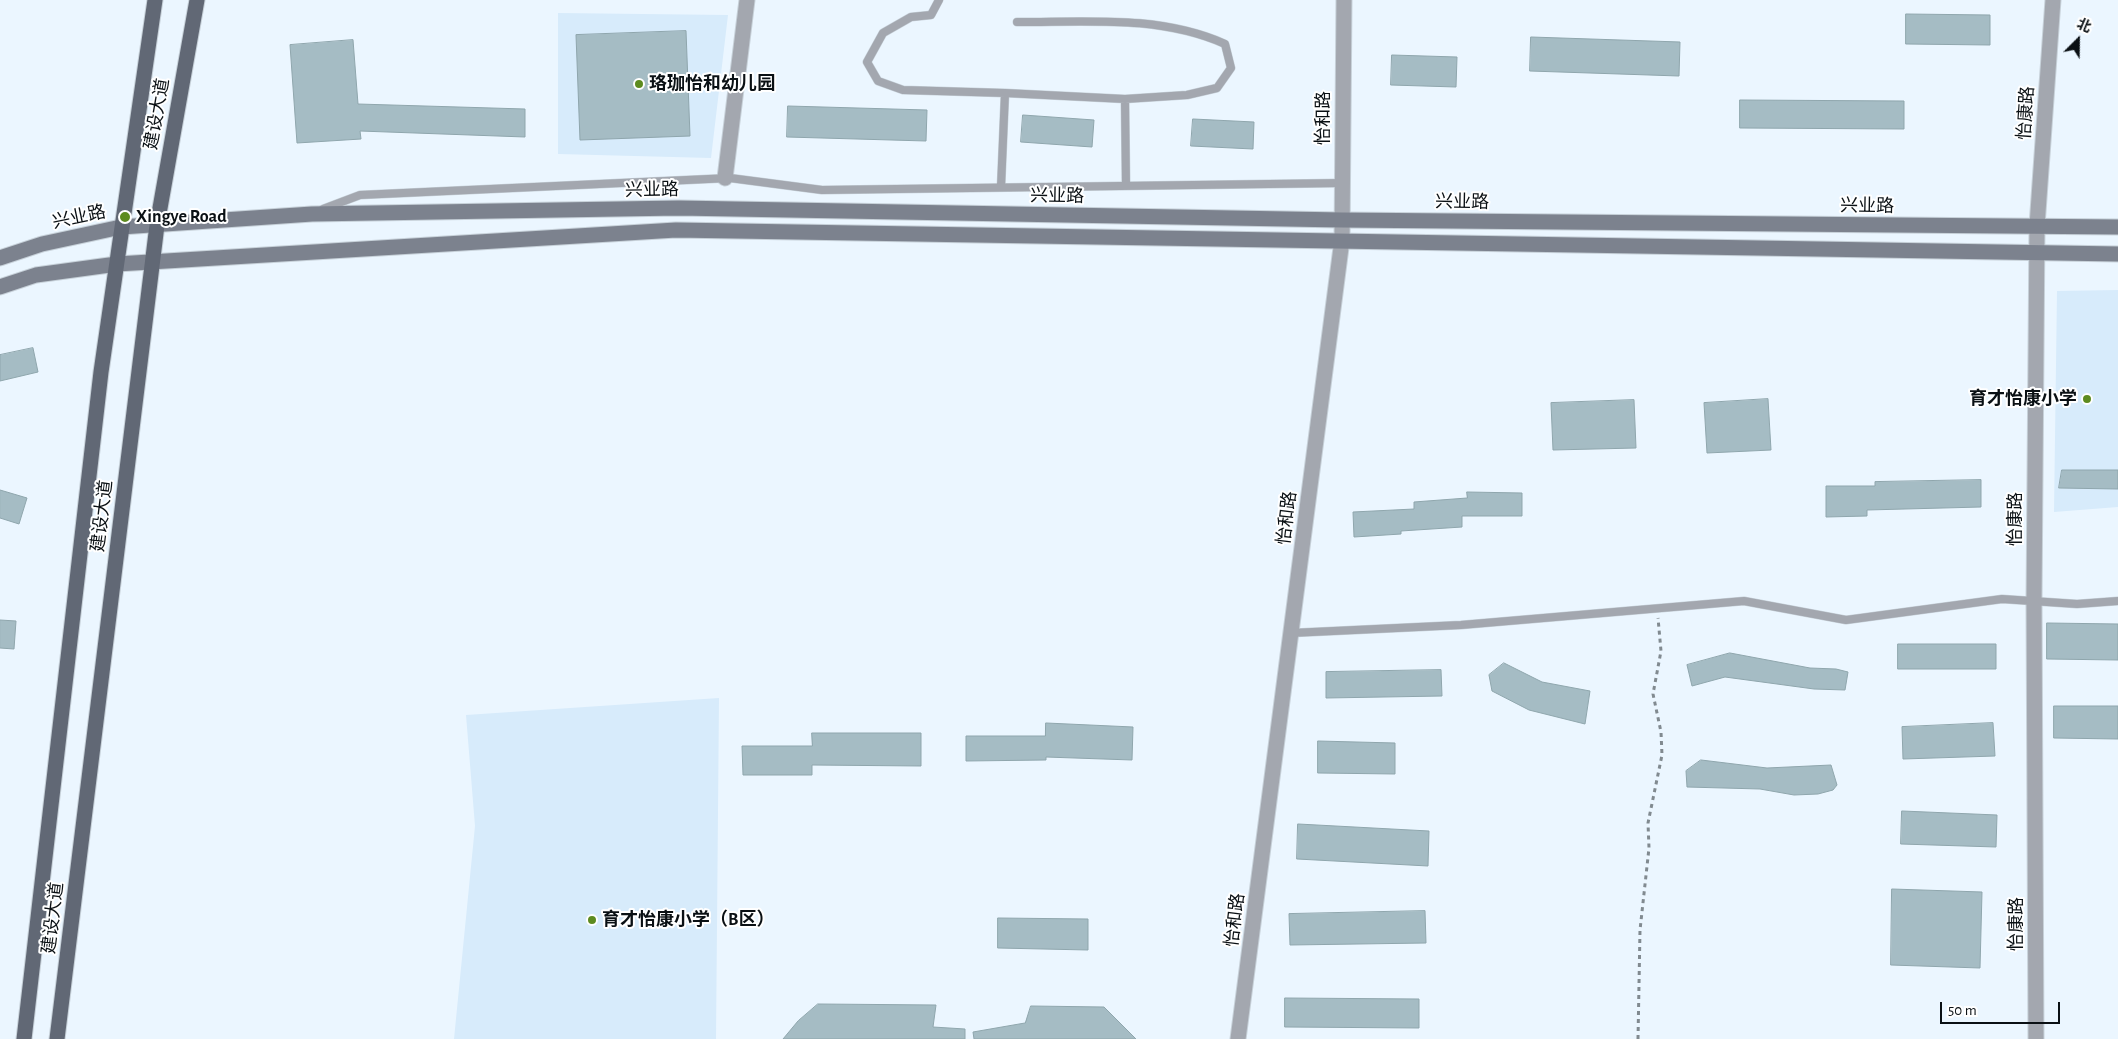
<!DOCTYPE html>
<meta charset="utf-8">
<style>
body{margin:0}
#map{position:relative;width:2118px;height:1039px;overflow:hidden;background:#ebf6ff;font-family:"Alegreya Sans","Noto Sans SC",sans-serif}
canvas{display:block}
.north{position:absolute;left:2053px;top:15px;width:50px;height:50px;-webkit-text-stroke:4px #fff;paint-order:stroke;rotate:23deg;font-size:14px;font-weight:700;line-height:20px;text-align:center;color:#0a1014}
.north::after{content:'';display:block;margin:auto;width:18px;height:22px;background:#0a1014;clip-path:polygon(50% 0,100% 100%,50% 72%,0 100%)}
.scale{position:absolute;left:1940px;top:1002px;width:120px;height:22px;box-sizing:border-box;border:2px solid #0a1014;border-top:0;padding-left:6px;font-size:15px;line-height:18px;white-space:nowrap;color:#0a1014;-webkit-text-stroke:4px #fff;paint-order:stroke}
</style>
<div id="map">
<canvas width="2118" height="1039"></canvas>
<div class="north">北</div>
<div class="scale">50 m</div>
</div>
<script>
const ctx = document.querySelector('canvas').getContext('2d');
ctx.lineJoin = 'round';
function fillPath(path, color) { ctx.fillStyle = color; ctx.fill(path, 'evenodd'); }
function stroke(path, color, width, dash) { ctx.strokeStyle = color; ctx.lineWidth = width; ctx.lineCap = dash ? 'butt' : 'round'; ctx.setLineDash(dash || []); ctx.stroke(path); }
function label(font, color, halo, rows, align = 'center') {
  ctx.font = font + ' "Alegreya Sans","Noto Sans SC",sans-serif'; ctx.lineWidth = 4; ctx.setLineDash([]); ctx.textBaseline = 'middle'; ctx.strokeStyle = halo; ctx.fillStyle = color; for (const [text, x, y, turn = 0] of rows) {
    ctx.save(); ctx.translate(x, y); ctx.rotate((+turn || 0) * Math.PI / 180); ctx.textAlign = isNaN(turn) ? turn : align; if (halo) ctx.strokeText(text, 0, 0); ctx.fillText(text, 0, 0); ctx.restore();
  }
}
fillPath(new Path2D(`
 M558,13l170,2 -17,143 -153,-4z
 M2118,290v217l-64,5 3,-221z
 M719,698l-3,341h-262l21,-213 -9,-111z`), '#d7ebfb');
const building = new Path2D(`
 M1906,14l84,1v30l-84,-1z
 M686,31l4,105 -110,4 -4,-105z
 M1531,37l149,5 -1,34 -149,-5z
 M353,40l5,64 167,5v28l-165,-6 1,8 -64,4 -7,-98z
 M1392,55l65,2 -1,30 -65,-2z
 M1740,100l164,1v28l-164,-1z
 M788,106l139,4 -1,31 -139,-4z
 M1023,115l71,5 -2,27 -71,-5z
 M1193,119l61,3 -1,27 -62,-3z
 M33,348l5,24 -38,9v-26z
 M1768,399l3,51 -64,3 -3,-50z
 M1634,400l2,48 -83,2 -2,-47z
 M2062,470h56v19l-59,-1z
 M1981,480v27l-114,3v6l-41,1v-31h49v-4z
 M0,490l27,8 -8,26 -19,-6z
 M1467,492l55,1v23h-60v11l-61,4v3l-47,3 -1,-25 61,-3v-7l53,-4z
 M0,620l16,1 -2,28 -14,-1z
 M2047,623l71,1v36l-71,-1z
 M1898,644h98v25h-98z
 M1730,653l80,15 26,1 12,3 -3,18 -31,-1 -89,-12 -33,9 -5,-21z
 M1504,663l38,19 48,9 -5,33 -56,-14 -37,-19 -3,-16z
 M1441,670l1,26 -116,2v-26z
 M2054,706h64v33l-64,-1z
 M1046,723l87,4 -1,33 -86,-3v3l-80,1v-25h79z
 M1993,723l2,33 -92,3 -1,-32z
 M812,733h109v33l-109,-1v10h-69l-1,-29h70z
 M1318,741l77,2v31l-77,-1z
 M1701,760l66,8 64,-3 6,20 -4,5 -15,4 -24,1 -34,-6 -73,-2 -1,-16z
 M1902,811l95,4 -1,32 -95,-3z
 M1298,824l131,7 -1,35 -131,-7z
 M1892,889l90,3 -2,76 -89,-3z
 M1425,911l1,32 -136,2 -1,-31z
 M998,918l90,1v31l-90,-2z
 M1285,998l134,1v29l-134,-1z
 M818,1004l118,1 -3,22 32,2v10h-182l15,-18z
 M1031,1006l73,1 32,32h-162l-1,-7 52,-9z`);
fillPath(building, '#a5bcc4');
stroke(building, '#8fa6ad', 1);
const service = new Path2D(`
 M939,0l-8,15 -20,2 -28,16 -16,29 11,19 25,9 102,3
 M1017,22c70,0 143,-7 208,22l6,24 -14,20 -30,7 -62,4
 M1001,187l4,-94 120,6 1,87
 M323,209l37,-14 370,-17 92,12 521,-7
 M1291,633l170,-8 283,-24 102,19 156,-21 75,5 41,-3`);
const minor = new Path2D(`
 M725,178l22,-178
 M2036,1039l-2,-438 3,-375 16,-226`);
const tertiary = new Path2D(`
 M1238,1039l104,-799 2,-240`);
const secondary = new Path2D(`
 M0,258l42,-14 79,-17 191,-13 367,-6 663,12 776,7
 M0,287l36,-12 81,-11 559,-34 1442,24`);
const primary = new Path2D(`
 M24,1039l77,-667 54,-372
 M57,1039l100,-814 40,-225`);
stroke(service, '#c7d1d9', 9);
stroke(minor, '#c7d1d9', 17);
stroke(tertiary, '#c7d1d9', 17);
stroke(secondary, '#c7d1d9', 17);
stroke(primary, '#c7d1d9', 17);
stroke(new Path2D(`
 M1638,1039l2,-109 9,-82 -1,-25 14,-68 -1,-23 -8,-38 8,-43 -3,-33`), '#818a90', 3, [4, 4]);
stroke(service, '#a3a7af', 8);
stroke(minor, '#a3a7af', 15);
stroke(tertiary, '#a3a7af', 15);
stroke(secondary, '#7c828e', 15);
stroke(primary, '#616875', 15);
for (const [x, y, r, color] of [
 [639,84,5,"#5d8b1f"],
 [125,217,6,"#5d8b1f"],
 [2087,399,5,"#5d8b1f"],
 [592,920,5,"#5d8b1f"]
]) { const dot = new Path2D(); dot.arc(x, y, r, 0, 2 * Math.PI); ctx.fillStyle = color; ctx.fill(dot); stroke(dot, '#fff', 2); }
label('bold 18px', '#0a1014', '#fff', [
 ["珞珈怡和幼儿园",649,84],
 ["Xingye Road",136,217],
 ["育才怡康小学",2077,399,"right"],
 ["育才怡康小学（B区）",602,920]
], 'left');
label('18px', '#0a1014', '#fff', [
 ["怡康路",2026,113,-86],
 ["建设大道",157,114,-80],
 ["怡和路",1324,118,-90],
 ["兴业路",652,190,-1],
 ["兴业路",1057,196,1],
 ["兴业路",1462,202,1],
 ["兴业路",1867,206,1],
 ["兴业路",79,217,-12],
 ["建设大道",102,516,-83],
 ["怡和路",1287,518,-83],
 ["怡康路",2016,519,-90],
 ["建设大道",53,918,-83],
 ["怡和路",1235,920,-83],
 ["怡康路",2017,924,-90]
]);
</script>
